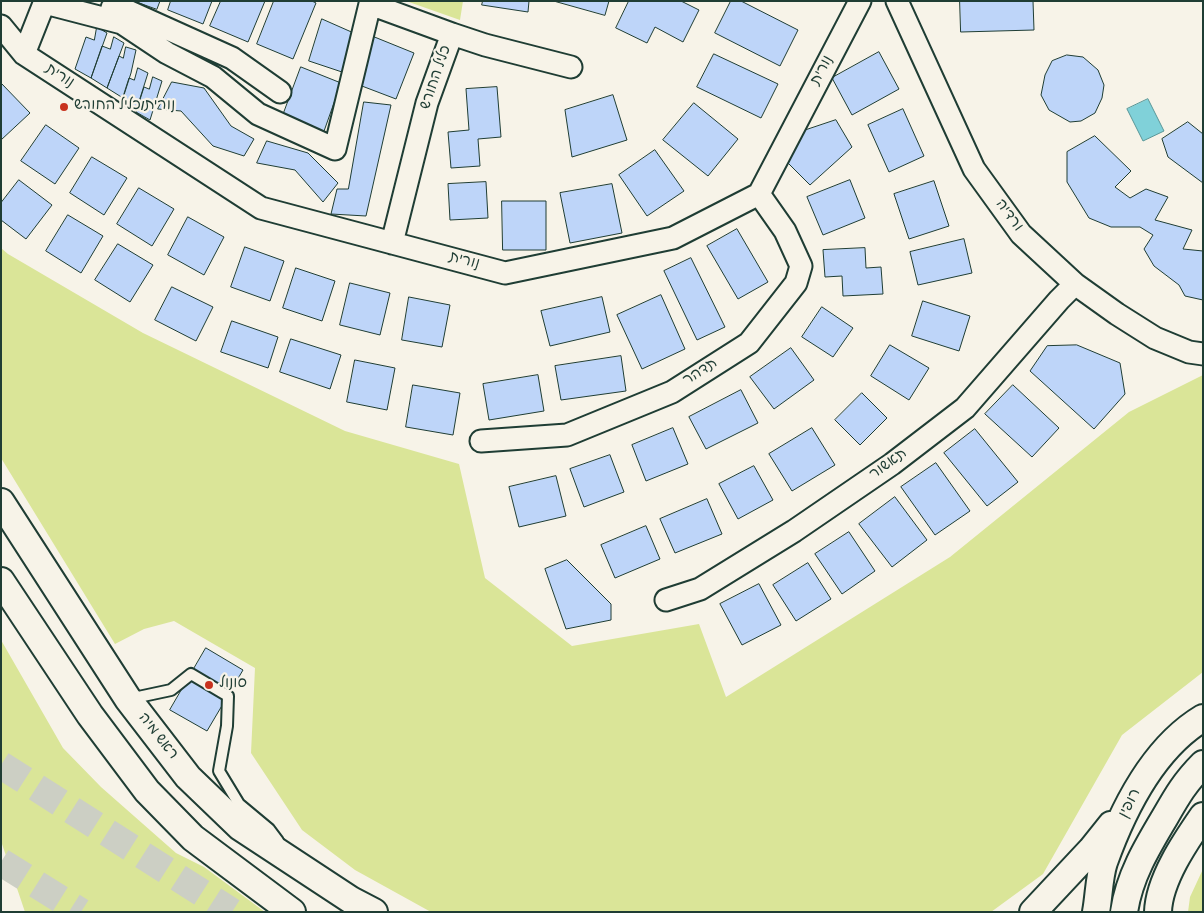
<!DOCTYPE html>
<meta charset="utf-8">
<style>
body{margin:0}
#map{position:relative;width:1204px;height:913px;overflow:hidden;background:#f7f3e8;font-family:"Gochi Hand",sans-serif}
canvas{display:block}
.frame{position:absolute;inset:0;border:2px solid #1f3d34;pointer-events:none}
</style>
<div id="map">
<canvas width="1204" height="913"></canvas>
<div class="frame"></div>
</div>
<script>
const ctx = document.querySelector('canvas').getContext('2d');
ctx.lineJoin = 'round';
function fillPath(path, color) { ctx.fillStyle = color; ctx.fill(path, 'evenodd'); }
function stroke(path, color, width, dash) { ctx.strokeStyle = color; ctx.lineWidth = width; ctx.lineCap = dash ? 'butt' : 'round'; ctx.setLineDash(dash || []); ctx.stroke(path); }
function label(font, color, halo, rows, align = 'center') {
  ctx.font = font + ' "Gochi Hand","Playpen Sans Hebrew",sans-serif'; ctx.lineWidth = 4.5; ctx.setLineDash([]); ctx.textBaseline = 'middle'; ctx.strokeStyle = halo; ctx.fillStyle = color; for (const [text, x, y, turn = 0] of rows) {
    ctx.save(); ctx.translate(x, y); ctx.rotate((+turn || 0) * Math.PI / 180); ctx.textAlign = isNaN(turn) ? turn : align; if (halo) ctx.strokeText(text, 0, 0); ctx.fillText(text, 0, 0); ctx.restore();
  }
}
fillPath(new Path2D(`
 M406,1h57l-3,19z
 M1,248l7,6 135,79 202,98 114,33 26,114 87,68 127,-22 27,73 224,-140 179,-145 74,-37v297l-81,63 -79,139 -52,38h-560l-76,-42 -53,-40 -51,-77 4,-85 -81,-47 -30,8 -29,15 -114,-186z
 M1,640l62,108 38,39 75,66 28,14 61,45h-240l-24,-71z
 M1203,869v43h-15l2,-15z`), '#dae598');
const water = new Path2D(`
 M1148,99l16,32 -21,10 -16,-32z`);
fillPath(water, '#80d1d9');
stroke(water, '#599697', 1);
const building = new Path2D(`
 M134,1h26l-3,8z
 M171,1h41l-9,23 -35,-14z
 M221,1h44l-17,41 -38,-16z
 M274,1h38l4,2 -23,56 -36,-15z
 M483,1h46l-1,11 -46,-7z
 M554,1h55l-4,14z
 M629,1h52l18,9 -16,32 -28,-15 -8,16 -31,-15z
 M731,1h10l57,29 -18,36 -65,-33z
 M960,1h73l1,29 -73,2z
 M322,19l34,15 -11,39 -36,-12z
 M97,27l10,6 -16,45 -16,-9 11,-32 8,3z
 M372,36l42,17 -18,46 -42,-16z
 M114,37l10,6 -17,45 -16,-10 11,-32 8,3z
 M126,47l10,3 -5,23 -8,25 -16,-10 12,-32 4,2z
 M879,52l20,37 -47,26 -20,-37z
 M714,54l64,30 -17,34 -64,-31z
 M1067,55l16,2 15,13 6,15 -2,13 -7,15 -14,8 -11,1 -21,-12 -8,-15 4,-20 7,-14z
 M301,67l40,16 -18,51 -41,-16z
 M138,68l10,5 -12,38 -15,-8 8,-25 5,2z
 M153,77l9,4 -12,39 -14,-8 8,-25 5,2z
 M172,82l32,6 27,38 23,13 -10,17 -31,-10 -32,-35 -23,-2z
 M1,83l29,30 -29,27z
 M497,87l4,50 -23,2 2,27 -29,2 -3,-36 21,-2 -3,-41z
 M613,95l14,45 -55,17 -7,-47z
 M364,102l27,3 -25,111 -35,-2 6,-25h11z
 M694,103l44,36 -30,37 -45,-36z
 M903,109l21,47 -35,16 -21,-47z
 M836,120l16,27 -42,38 -22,-22 12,-31z
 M1188,122l15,12v49l-35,-26 -6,-18z
 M46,125l33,23 -24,36 -34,-23z
 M1095,136l36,35 -16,16 15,11 16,-9 22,8 -13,23 37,10 -9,19 20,2v49l-18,-4 -6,-11 -25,-19 -10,-17 9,-14 -13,-8h-29l-22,-9 -22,-36v-30z
 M267,141l41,12 30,30 -15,19 -28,-32 -38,-7z
 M655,150l29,41 -37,25 -28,-41z
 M92,157l35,21 -23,37 -34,-22z
 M19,180l33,25 -26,34 -25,-19v-17z
 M850,180l15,38 -42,17 -16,-38z
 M934,181l15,45 -40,13 -15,-45z
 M486,182l2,36 -38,2 -2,-36z
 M612,184l10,49 -52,10 -10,-50z
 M139,188l35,21 -22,37 -35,-22z
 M502,201h44v49h-43z
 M68,215l35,21 -22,37 -35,-22z
 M188,217l36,20 -20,38 -36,-20z
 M737,229l31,53 -30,17 -31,-53z
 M964,239l8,34 -54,12 -8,-33z
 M118,244l35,21 -23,37 -35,-22z
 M245,247l39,14 -14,40 -39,-14z
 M865,248l1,20 15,-1 2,27 -40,2 -1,-20 -17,1 -2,-27z
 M691,258l34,69 -28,13 -33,-69z
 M296,268l39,13 -13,40 -39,-13z
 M350,283l40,10 -10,42 -40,-10z
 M172,287l41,20 -17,34 -41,-21z
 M661,295l24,54 -43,20 -25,-54z
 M409,297l41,8 -8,42 -40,-7z
 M602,297l8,35 -60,14 -9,-35z
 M923,301l47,15 -11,35 -47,-15z
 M822,307l31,21 -20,29 -31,-20z
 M232,321l46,16 -10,31 -47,-16z
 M291,339l50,16 -11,34 -50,-17z
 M890,345l39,23 -20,32 -38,-24z
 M1077,345l43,18 5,31 -31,35 -64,-58 17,-25z
 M791,348l23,32 -40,29 -24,-32z
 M621,356l5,35 -65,9 -6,-34z
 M355,360l40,8 -8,42 -40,-8z
 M538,375l6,36 -55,9 -6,-36z
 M413,385l47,8 -7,42 -47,-8z
 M1013,385l46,43 -27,29 -47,-43z
 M741,390l17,33 -52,26 -17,-32z
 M862,393l25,25 -27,27 -25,-25z
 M673,428l15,36 -42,17 -14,-36z
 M812,428l23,37 -43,26 -23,-37z
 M975,429l43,53 -31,24 -43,-53z
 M610,455l14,37 -40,15 -14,-38z
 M936,463l34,48 -35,24 -34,-48z
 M754,466l19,34 -35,19 -19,-35z
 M556,476l10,40 -47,11 -10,-40z
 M895,497l32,43 -35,27 -33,-43z
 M707,499l15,35 -47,19 -15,-34z
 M646,526l14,33 -45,19 -14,-33z
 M849,532l26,39 -33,23 -27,-40z
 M567,560l44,44v16l-45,9 -21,-60z
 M808,563l23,36 -35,22 -23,-36z
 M759,584l22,41 -39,20 -22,-41z
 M206,648l37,22 -36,61 -37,-21z`);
fillPath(building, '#bed5f9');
stroke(building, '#1f3d34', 1);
stroke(new Path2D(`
 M1,765l231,147
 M1,862l80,50`), '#cccfc4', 28, [28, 14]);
const service = new Path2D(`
 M129,699l42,-9 20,-16 37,22 -1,30 -8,45 20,33 30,25 9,12`);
const minor = new Path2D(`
 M897,1l77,168 47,65 54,50 42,30 38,24 34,14 14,2
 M45,3l77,20 45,30 46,24 45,37 77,35 35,-145 82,30
 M112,8l18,4 102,46 48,34
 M1,26l23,28 237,154 244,65 168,-35 86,-44 101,-193
 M24,54l21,-53
 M392,243l35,-140 25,-69 33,11 86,22
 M481,441l86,-6 105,-43 77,-49 47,-60 5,-17 -16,-35 -26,-37
 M666,600l34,-11 94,-58 98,-67 73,-56 94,-108 16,-16`);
const tertiary = new Path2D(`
 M1,502l127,197 60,78 52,50 111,73 23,12
 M1,581l89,134 57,76 46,47 99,74
 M1033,912l58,-62 20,-25
 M1096,912c3,-16 3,-35 8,-50 19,-53 49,-114 99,-144
 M1124,912c5,-35 23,-65 41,-95 12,-21 20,-35 38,-53
 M1158,912c1,-32 27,-70 45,-96`);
stroke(service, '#1f3d34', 14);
stroke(minor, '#1f3d34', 25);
stroke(tertiary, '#1f3d34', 30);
stroke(service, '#f7f3e8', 10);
stroke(minor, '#f7f3e8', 21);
stroke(tertiary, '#f7f3e8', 26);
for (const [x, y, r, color] of [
 [64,107,5,"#c8321e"],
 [209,685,5,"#c8321e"]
]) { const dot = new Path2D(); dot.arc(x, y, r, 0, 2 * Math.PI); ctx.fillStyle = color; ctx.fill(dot); stroke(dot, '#f7f3e8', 2); }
label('15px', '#1f3d34', '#f7f3e8', [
 ["נורית",823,71,-62],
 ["נורית",59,77,33],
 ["כליל החורש",437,78,-71],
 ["ורדיה",1008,216,54],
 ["נורית",464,262,15],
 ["תדהר",701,373,-33],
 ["תאשור",889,465,-36],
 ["ראש מיה",157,737,52],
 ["רופין",1131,804,-63]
]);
label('15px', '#1f3d34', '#f7f3e8', [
 ["נורית/כליל החורש",74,107],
 ["סונול",219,685]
], 'left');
</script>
